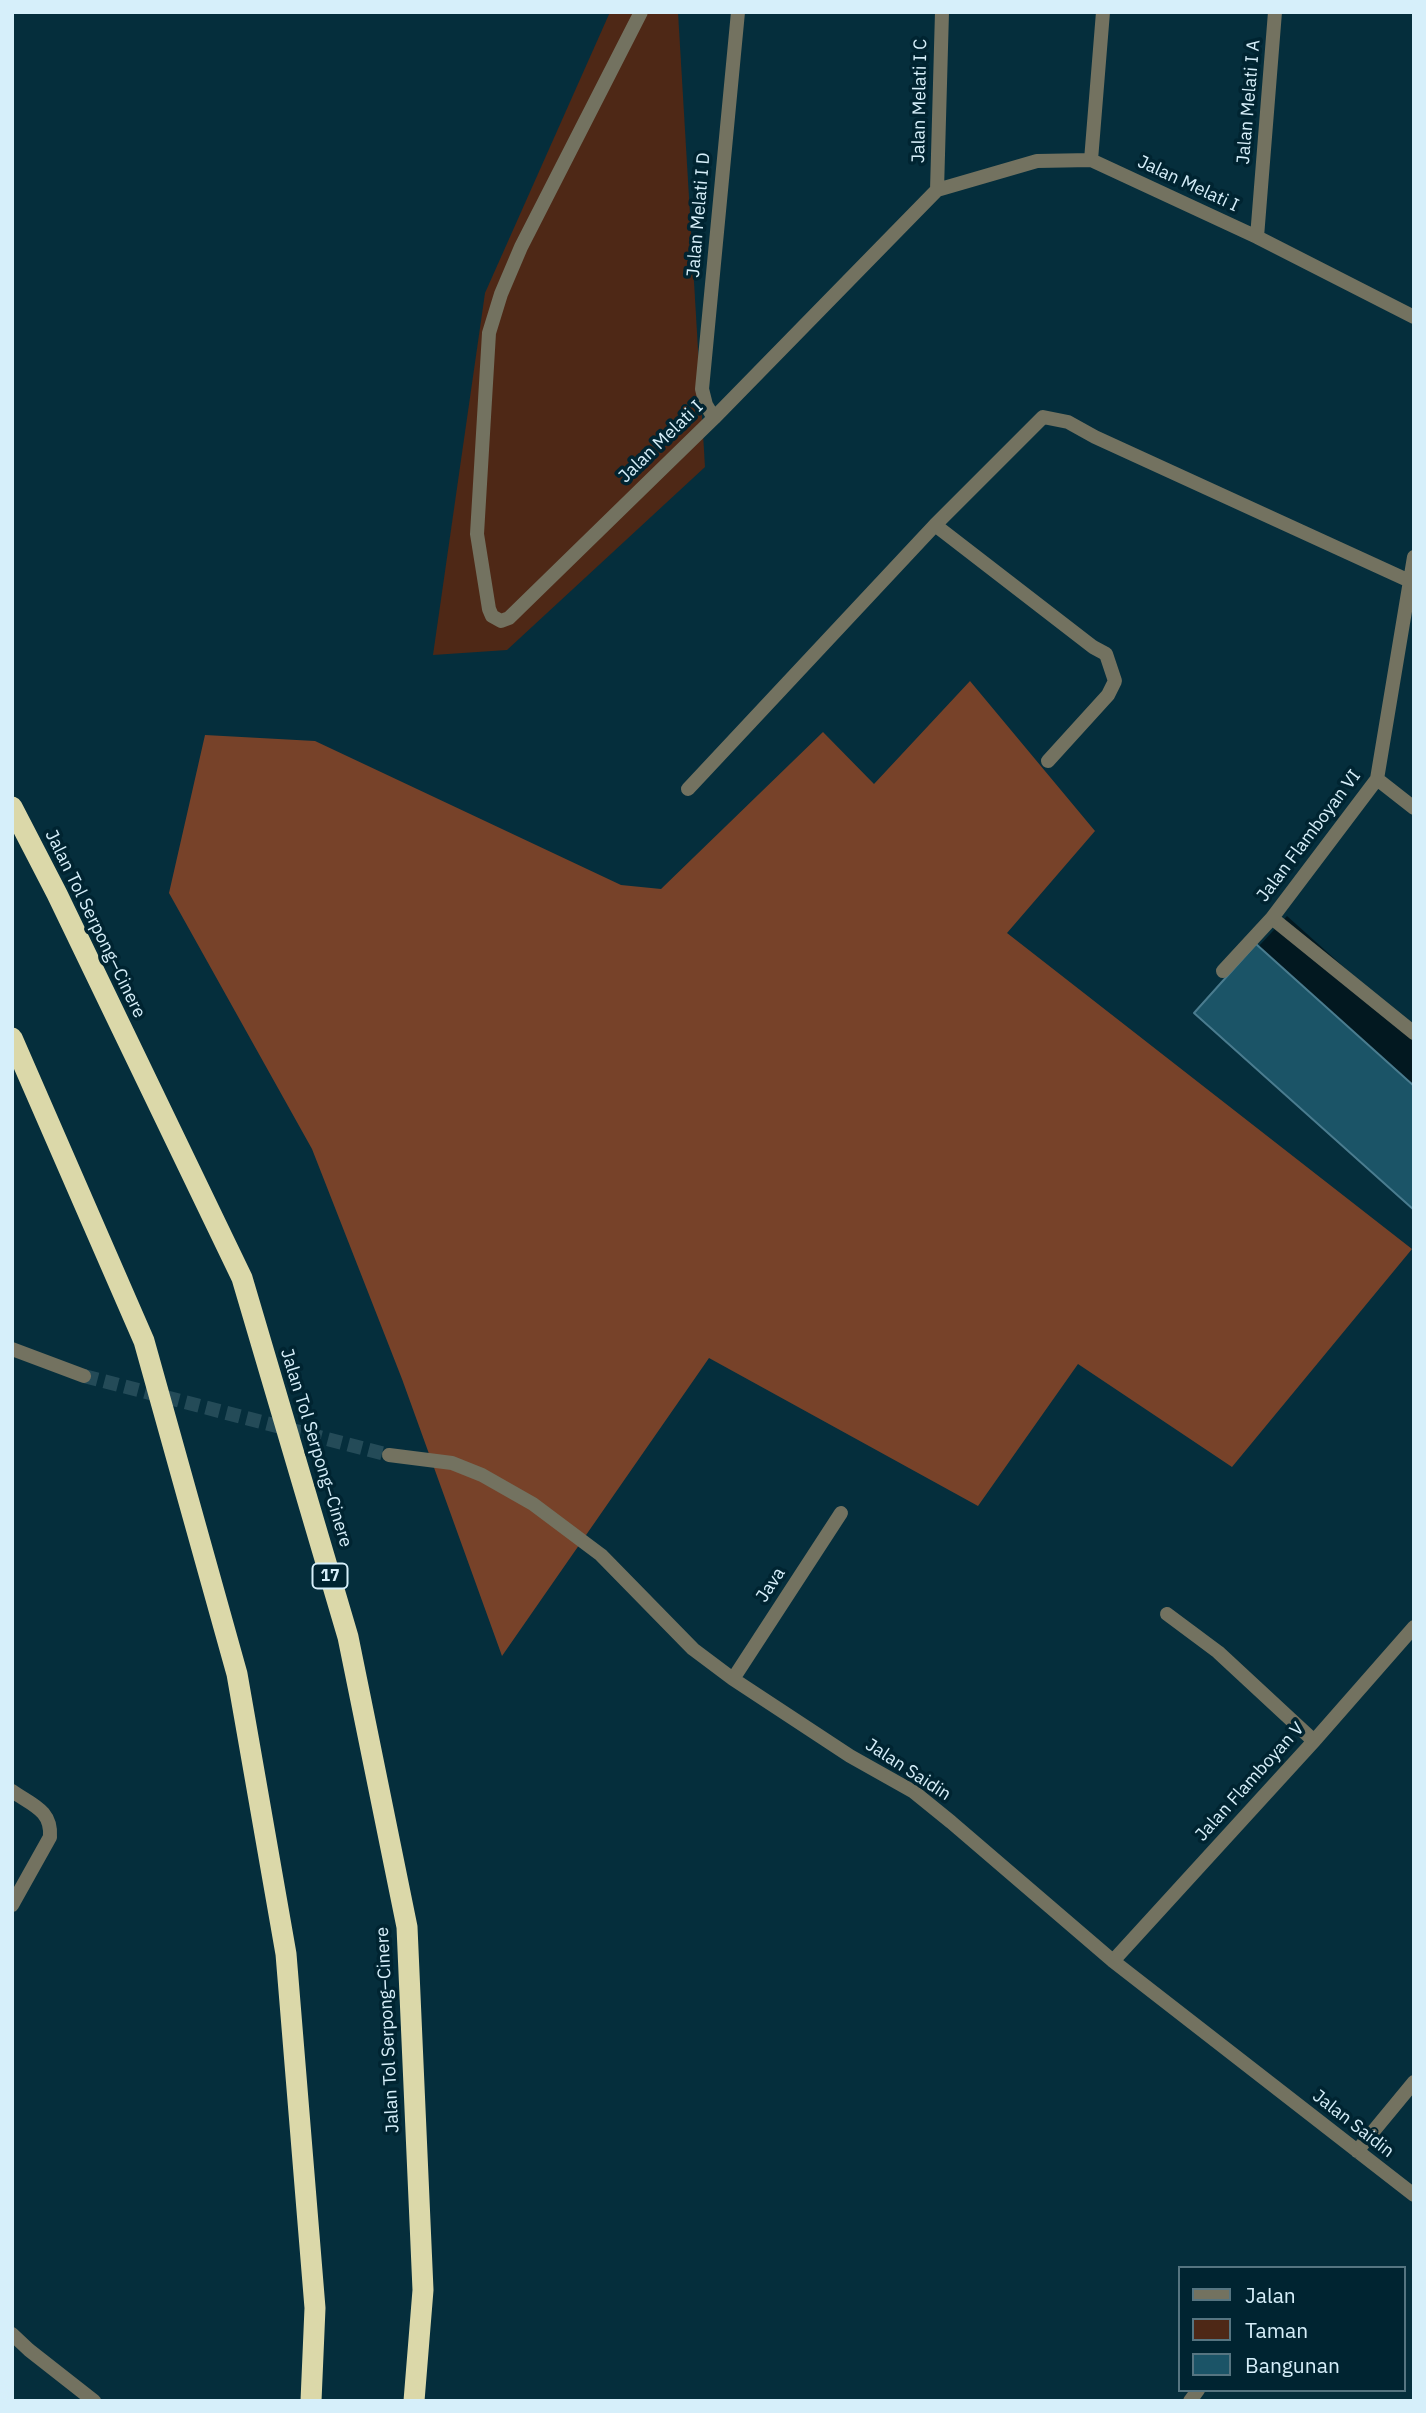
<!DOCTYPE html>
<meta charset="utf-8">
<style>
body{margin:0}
#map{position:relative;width:1426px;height:2413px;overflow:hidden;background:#052e3c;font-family:"IBM Plex Sans",sans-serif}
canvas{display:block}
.frame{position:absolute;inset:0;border:14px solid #d6effa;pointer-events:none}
.legend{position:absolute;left:1178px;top:2266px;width:228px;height:126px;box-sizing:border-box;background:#002431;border:2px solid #567581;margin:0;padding:9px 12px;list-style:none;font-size:21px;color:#d6effa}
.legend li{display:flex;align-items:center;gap:14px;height:35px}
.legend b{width:35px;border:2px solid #567581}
</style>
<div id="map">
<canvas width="1426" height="2413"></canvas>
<div class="frame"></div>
<ul class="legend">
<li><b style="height:9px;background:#737260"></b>Jalan</li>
<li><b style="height:19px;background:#4e2816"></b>Taman</li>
<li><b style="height:19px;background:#1b5467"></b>Bangunan</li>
</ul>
</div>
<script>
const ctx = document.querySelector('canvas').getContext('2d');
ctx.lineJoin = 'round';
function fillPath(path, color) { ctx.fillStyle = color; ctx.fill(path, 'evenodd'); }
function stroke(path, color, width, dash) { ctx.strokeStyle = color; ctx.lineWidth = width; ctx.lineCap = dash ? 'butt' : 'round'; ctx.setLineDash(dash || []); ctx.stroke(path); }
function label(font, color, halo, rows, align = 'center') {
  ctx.font = font + ' "IBM Plex Sans",sans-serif'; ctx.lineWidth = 7; ctx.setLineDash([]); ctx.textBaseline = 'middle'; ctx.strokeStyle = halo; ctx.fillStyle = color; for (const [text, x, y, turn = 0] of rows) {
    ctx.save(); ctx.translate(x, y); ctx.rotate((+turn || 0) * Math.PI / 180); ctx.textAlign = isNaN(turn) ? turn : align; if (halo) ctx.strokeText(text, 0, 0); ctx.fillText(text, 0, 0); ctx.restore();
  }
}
fillPath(new Path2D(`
 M610,12h68l27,455 -198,183 -74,5 52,-362z`), '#4e2816');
fillPath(new Path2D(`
 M970,681l125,150 -88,102 405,316 -180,218 -154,-103 -100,142 -269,-148 -207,298 -100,-277 -90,-230 -143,-256 36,-158 110,6 306,144 40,4 162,-157 51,52z`), '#774229');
fillPath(new Path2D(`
 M1287,916l127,114v178l-217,-196z`), '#0007');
const building = new Path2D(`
 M1256,944l158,142v124l-220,-197z`);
fillPath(building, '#1b5467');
stroke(building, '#4a7c8f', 2);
stroke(new Path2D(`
 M84,1376l305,79`), '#244b58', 14, [14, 7]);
stroke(new Path2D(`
 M641,12l-120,235 -20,47 -12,39 -12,201 12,75 3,7 9,5 8,-3 205,-200 223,-228 100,-29 54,-1 166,77 157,80
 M1091,160l12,-148
 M937,190l5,-178
 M1257,237l18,-225
 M714,418l-8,-13 -4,-16 36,-377
 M935,525l158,122 13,7 9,27 -7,14 -60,66
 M1377,779l37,29
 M688,789l247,-264 108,-108 25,5 27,15 319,146
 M1272,918l142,115
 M1223,971l49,-53 105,-139 37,-222
 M12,1349l72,27
 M389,1455l63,8 30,12 51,29 68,51 92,94 40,30 117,77 64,36 37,30 162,139 301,234
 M1167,1614l51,38 96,89
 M733,1679l108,-166
 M12,1791c20,14 40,19 38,46l-38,68
 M1113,1961l201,-220 100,-114
 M1357,2151l57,-69
 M12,2334l17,16 65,51
 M1190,2401l8,-11`), '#737260', 14);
stroke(new Path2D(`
 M12,807l45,87 185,384 106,359 59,290 16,363 -9,111
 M12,1038l132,303 93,333 49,280 29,354 -4,93`), '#dbd8a9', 21);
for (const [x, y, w] of [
 [330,1576,35]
]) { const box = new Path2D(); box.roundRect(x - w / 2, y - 12.5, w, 25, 5); ctx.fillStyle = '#002431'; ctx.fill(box); stroke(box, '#d6effa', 2); }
label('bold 16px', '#d6effa', null, [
 ["17",330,1576]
]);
label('18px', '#d6effa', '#002431', [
 ["Jalan Melati I C",920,101,-89],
 ["Jalan Melati I A",1249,102,-85],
 ["Jalan Melati I",1188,184,25],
 ["Jalan Melati I D",699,215,-85],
 ["Jalan Melati I",661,442,-44],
 ["Jalan Flamboyan VI",1309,836,-53],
 ["Jalan Tol Serpong–Cinere",95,924,64],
 ["Jalan Tol Serpong–Cinere",316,1448,73],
 ["Java",771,1585,-57],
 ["Jalan Saidin",908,1770,33],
 ["Jalan Flamboyan V",1250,1782,-48],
 ["Jalan Tol Serpong–Cinere",388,2030,-93],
 ["Jalan Saidin",1353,2124,38]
]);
</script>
